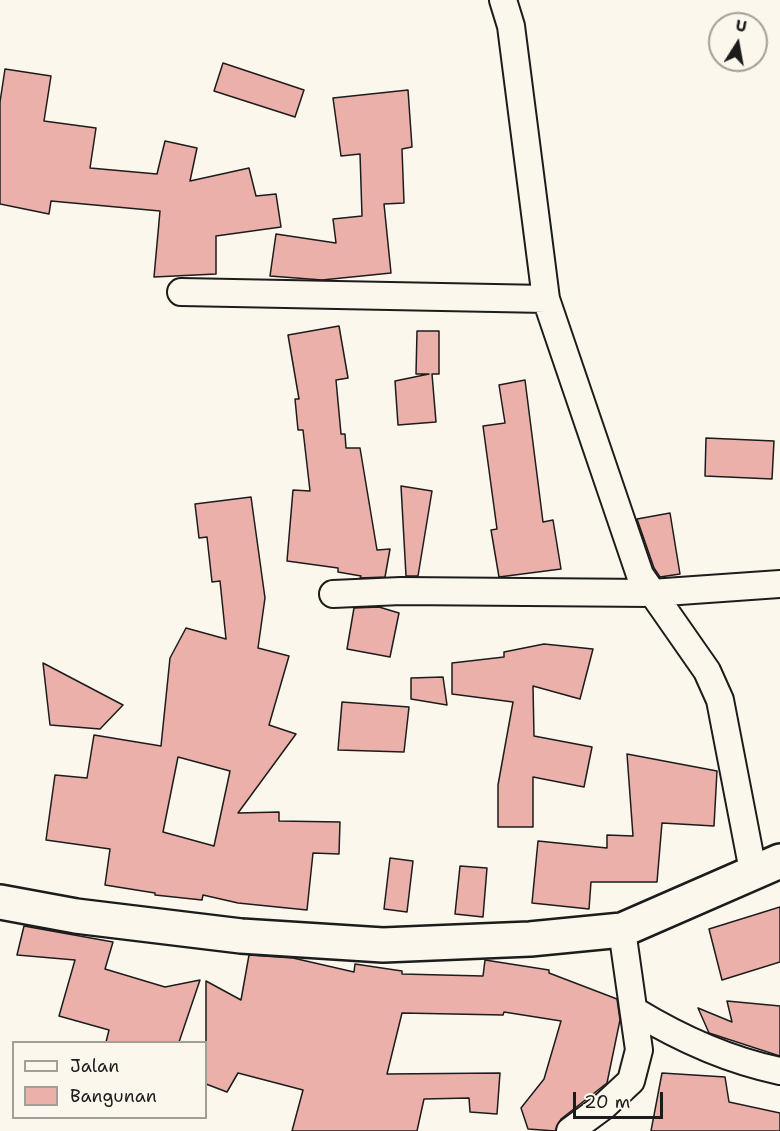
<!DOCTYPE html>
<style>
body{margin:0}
#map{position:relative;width:780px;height:1131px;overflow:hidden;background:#fbf7ec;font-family:"Shantell Sans",sans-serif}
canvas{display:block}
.legend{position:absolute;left:12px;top:1041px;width:195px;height:78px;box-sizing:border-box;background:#fbf7ec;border:2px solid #a29f99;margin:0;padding:8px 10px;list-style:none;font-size:18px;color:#1c1c1c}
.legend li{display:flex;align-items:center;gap:12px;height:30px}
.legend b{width:30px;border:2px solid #a29f99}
.north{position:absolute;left:708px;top:12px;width:60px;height:60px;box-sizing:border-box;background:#fbf7ec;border:2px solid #a29f99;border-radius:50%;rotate:11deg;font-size:16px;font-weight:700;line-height:24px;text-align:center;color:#1c1c1c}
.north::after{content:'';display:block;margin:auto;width:21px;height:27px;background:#1c1c1c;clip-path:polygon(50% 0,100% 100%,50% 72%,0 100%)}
.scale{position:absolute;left:573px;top:1092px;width:90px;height:27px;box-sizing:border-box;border:3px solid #1c1c1c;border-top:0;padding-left:8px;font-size:18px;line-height:21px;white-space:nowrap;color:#1c1c1c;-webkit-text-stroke:4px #fbf7ec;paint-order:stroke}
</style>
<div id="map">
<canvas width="780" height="1131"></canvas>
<ul class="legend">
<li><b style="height:8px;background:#fbf7ec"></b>Jalan</li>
<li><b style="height:16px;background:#ebb0aa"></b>Bangunan</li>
</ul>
<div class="north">U</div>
<div class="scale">20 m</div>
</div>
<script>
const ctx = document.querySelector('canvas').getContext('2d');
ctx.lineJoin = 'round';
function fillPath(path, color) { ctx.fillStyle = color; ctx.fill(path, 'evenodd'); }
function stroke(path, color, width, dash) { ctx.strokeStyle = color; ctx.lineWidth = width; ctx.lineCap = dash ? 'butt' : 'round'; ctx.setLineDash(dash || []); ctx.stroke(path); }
const building = new Path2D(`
 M223,63l81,27 -9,27 -81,-26z
 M5,69l46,7 -7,45 52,7 -6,40 67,6 8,-33 32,7 -7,33 59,-13 7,28 20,-2 5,33 -65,9v38l-62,3 6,-66 -109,-10 -2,13 -49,-10v-102z
 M408,90l4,57 -10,2 2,54 -20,1 7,69 -69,7 -52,-4 6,-42 60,9 -3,-24 29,-3 -2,-62 -19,2 -8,-58z
 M339,326l9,52 -12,2 5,54h4l1,14h14l17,102 13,-1 -5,28 -25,1 1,-2 -23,-4v-4l-51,-7 6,-71 17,1 -7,-61h-5l-3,-31h4l-11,-64z
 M417,331h22v43h-7l4,48 -38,3 -3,-44 34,-7h-13z
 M525,380l18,142 10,-2 8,49 -62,8 -8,-47 6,-1 -14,-103 22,-3 -6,-38z
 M706,438l68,3 -2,38 -67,-3z
 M401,486l31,5 -14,85h-12z
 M251,497l14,101 -7,50 31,8 -20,69 27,9 -58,79 41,-1v9l61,1 -1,32 -26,-1 -6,57 -69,-7 -35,-8 -1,5 -47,-5v-2l-50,-8 5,-36 -64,-9 9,-65 32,3 7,-43 67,11 9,-88 16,-30 40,11 -6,-58 -8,1 -5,-45 -8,1 -4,-34zM178,757l52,14 -16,75 -51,-14z
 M670,513l10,61 -20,3 -6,-9 -17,-49z
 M379,607l20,6 -9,44 -43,-8 7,-41z
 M544,644l49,5 -13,50 -47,-13 1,50 58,11 -8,40 -51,-10v50h-35v-42l15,-83 -61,-8v-31l52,-6v-5z
 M43,663l80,42 -23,24 -50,-4z
 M443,677l4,28 -36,-6v-21z
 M342,702l67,5 -5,45 -66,-2z
 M627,754l90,17 -3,55 -52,-3 -5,59h-66l-2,27 -57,-6 6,-62 69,7v-13l26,1z
 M390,858l23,3 -6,51 -23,-3z
 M460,866l27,2 -4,49 -28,-3z
 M780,907v55l-58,18 -13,-51z
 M24,926l89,16 -8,27 60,18 35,-7 -21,62h-73l3,-12 -50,-14 16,-56 -58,-5z
 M249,955l44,3 61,14 1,-8 47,7v3l81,2 2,-16 64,10v3l68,26 3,21 -13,63 -46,36 -6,12 -27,-2 -7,-21 23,-29 17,-58 -57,-9 -1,3 -101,-2 -15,61 113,-1 -3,41 -27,-2 -1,-14 -45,1 -7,32h-125l11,-41 -65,-17 -11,19 -21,-8v-103l35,19z
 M727,1001l53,5v50l-71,-23 -11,-25 34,14z
 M662,1073l63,4 4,25 51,11v18h-129z`);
fillPath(building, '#ebb0aa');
stroke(building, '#1c1c1c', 1.5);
const street = new Path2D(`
 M503,0l8,26 35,273 94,276 67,96 13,29 33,171
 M181,292l365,7
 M333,594l68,-3 250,2 129,-9
 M635,1011c46,28 92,49 145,60
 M570,1131l34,-25 27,-25 8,-31 -17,-120`);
const secondary = new Path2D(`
 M0,902l76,14 165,20 142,9 147,-6 92,-9 158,-69`);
stroke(street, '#1c1c1c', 30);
stroke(secondary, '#1c1c1c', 38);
stroke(street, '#fbf7ec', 26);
stroke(secondary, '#fbf7ec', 33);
</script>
